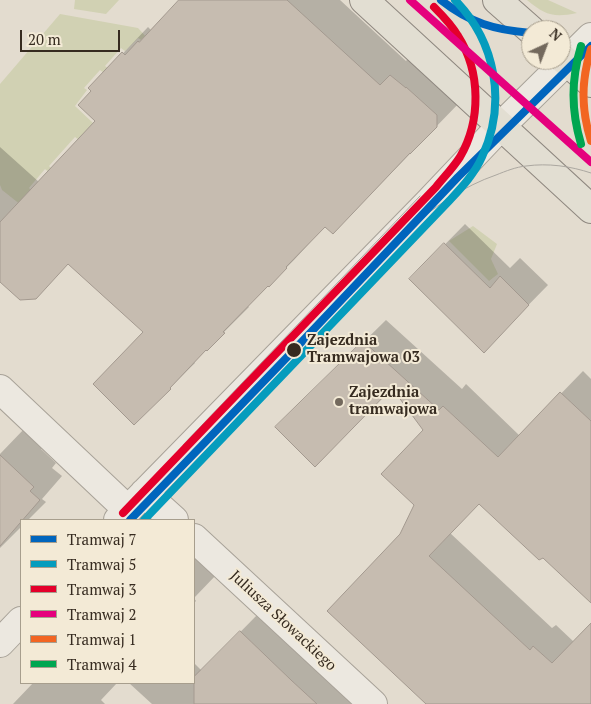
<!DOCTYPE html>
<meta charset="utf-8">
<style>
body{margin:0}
#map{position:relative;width:591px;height:704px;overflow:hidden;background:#e3dccf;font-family:"PT Serif",serif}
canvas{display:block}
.legend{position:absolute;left:20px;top:519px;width:175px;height:165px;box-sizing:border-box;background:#f3ead6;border:1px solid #a79e8d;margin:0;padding:6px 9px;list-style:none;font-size:15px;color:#362b20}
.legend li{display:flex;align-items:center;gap:10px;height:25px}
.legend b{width:25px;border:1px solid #a79e8d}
.north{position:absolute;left:521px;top:20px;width:50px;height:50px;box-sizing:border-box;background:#f3ead6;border:1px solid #a79e8d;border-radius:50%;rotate:43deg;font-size:14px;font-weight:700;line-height:20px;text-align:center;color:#362b20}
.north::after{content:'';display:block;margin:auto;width:18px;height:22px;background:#73695d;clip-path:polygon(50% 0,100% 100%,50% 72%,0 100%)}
.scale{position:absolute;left:20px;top:30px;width:100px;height:22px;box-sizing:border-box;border:2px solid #362b20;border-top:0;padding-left:6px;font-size:15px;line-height:18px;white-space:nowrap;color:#362b20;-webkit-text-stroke:4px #f3ead6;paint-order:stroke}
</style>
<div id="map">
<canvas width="591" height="704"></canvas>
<ul class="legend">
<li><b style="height:6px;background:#0065bd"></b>Tramwaj 7</li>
<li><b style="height:6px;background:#059cbd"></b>Tramwaj 5</li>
<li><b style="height:6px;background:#e4002b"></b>Tramwaj 3</li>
<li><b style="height:6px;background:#e5007d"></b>Tramwaj 2</li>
<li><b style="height:6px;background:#f26522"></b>Tramwaj 1</li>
<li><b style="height:6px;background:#00a651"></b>Tramwaj 4</li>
</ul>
<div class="north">N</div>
<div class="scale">20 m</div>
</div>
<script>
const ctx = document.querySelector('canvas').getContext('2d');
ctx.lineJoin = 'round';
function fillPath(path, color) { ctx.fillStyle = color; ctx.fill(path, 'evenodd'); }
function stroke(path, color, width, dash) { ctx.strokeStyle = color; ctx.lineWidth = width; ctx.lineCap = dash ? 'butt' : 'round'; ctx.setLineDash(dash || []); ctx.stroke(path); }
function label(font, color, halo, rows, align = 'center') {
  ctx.font = font + ' "PT Serif",serif'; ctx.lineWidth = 4; ctx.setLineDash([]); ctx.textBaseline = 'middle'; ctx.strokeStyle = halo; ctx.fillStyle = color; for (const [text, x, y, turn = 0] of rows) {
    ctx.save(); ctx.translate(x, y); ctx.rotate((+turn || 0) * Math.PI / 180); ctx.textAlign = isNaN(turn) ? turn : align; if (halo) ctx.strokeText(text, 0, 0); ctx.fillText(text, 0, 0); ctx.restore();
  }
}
fillPath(new Path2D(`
 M75,0h44l-13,14 -32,-5z
 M527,0h21l29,13c-24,5 -32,2 -50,-13z
 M60,14l78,14 11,12 -3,3 -8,-5 -13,13 -4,-3 -16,18 4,3 -4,5 -5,-4 -16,18 3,2 -12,16 18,17 -14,17 -4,-3 -26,29 4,4 -3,3 -5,-4 -16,19 3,3 -11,14 -19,-15 -2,-5v-101z
 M473,226l24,18 -6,15 7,15 -9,7 -40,-40z`), '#d1d1b3');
fillPath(new Path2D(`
 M181,0h159l66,61 10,-11 46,50 -129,133 -8,-7 -31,34 -46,46 1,1 -55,55 1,1 -61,60 11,-91 -77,-69 -68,17v-133l39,35 57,-61 -3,-30 -3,-3 58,-61 3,3z
 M465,224l45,44 10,-10 28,27 -45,46 -92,-52z
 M386,320l76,69 4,-5 54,52 63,-65 8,8v222l-47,-44 -65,-55 -29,31 102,95 4,-3 18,17 17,-17v79h-163l-27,-170 14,-29 10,-75 -33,-44 -115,41z
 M25,428l19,18 -3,3 15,14 -4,5 10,8 -20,23 4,3 -18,18h-7v7l-21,21v-94z
 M194,552l23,22 -23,24 2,3 -2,2z
 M259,613l96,91h-203l-23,-21h65v-20l8,8z
 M33,683h84l-16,17 4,4h-92z`), '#0003');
const building = new Path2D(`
 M179,0h108l93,85 10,-10 16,13v-1l31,28v12l-27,27v-1l-77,81 -8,-7 -39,40 1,1 -18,19 -1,-1 -45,46 2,1 -18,18 -1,-1 -36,38 1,1 -37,36 -41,-41 50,-52 -75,-68 -32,35 -16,1 -20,-18v-60l95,-101 -17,-16 13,-14 -3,-3 34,-36 3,3 13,-14 1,1z
 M444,243l46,45 10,-12 29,29 -45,48 -75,-74z
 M363,341l76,69 4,-4 55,51 62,-65 31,29v182l-48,-45 -4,2 -60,-56 -50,52 101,94 3,-4 19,17 39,-40v81h-165l-99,-93 73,-77 14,-29 -33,-31 42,-44 -31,-42 -77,79 -40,-40z
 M0,455l34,32 -4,4 10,9 -40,46z
 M240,631l51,49 26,24h-123v-27z`);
fillPath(building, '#c6bcb0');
stroke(building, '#a3998f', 1);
const street = new Path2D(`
 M0,389l128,121
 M144,493l30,27
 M118,520l310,-317 73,-77 90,-89
 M194,538l179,166
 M0,643l21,-22`);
const primary = new Path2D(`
 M364,0l227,209
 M497,0l34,30
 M561,57l30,26`);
stroke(street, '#a8a298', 30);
stroke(primary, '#8e877f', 30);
stroke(street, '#ece8e0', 28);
stroke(primary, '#e2ded2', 28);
stroke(new Path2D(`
 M411,227c26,-22 53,-41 85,-52 10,-4 20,-8 30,-9 22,-3 44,0 65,7
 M183,445l237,-249`), '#aba7a0', 1);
stroke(new Path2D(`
 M441,0c29,23 54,30 90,33
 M130,520l164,-170 164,-173 133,-131`), '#0065bd', 8);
stroke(new Path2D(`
 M144,520l306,-320c12,-13 25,-27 32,-43 25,-54 14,-115 -27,-157`), '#059cbd', 8);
stroke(new Path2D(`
 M123,513l313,-326c8,-10 17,-19 24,-30 21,-36 21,-85 -2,-121 -6,-11 -15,-20 -24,-29`), '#e4002b', 8);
stroke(new Path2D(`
 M410,0l181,162`), '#e5007d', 8);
stroke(new Path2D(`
 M591,49c-10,32 -10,60 0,92`), '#f26522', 8);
stroke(new Path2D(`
 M581,46c-10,34 -10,64 0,98`), '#00a651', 8);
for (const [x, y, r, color] of [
 [294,350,8,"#362b20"],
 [339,402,5,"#73695d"]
]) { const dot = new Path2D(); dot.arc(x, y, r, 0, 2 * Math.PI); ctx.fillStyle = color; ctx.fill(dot); stroke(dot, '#f3ead6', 2); }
label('bold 15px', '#362b20', '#f3ead6', [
 ["Zajezdnia",307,341],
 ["Tramwajowa 03",307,358]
], 'left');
label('bold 15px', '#362b20', '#f3ead6', [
 ["Zajezdnia",349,393],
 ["tramwajowa",349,410]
], 'left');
label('15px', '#362b20', '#f3ead6', [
 ["Juliusza Słowackiego",283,621,43]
]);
</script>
